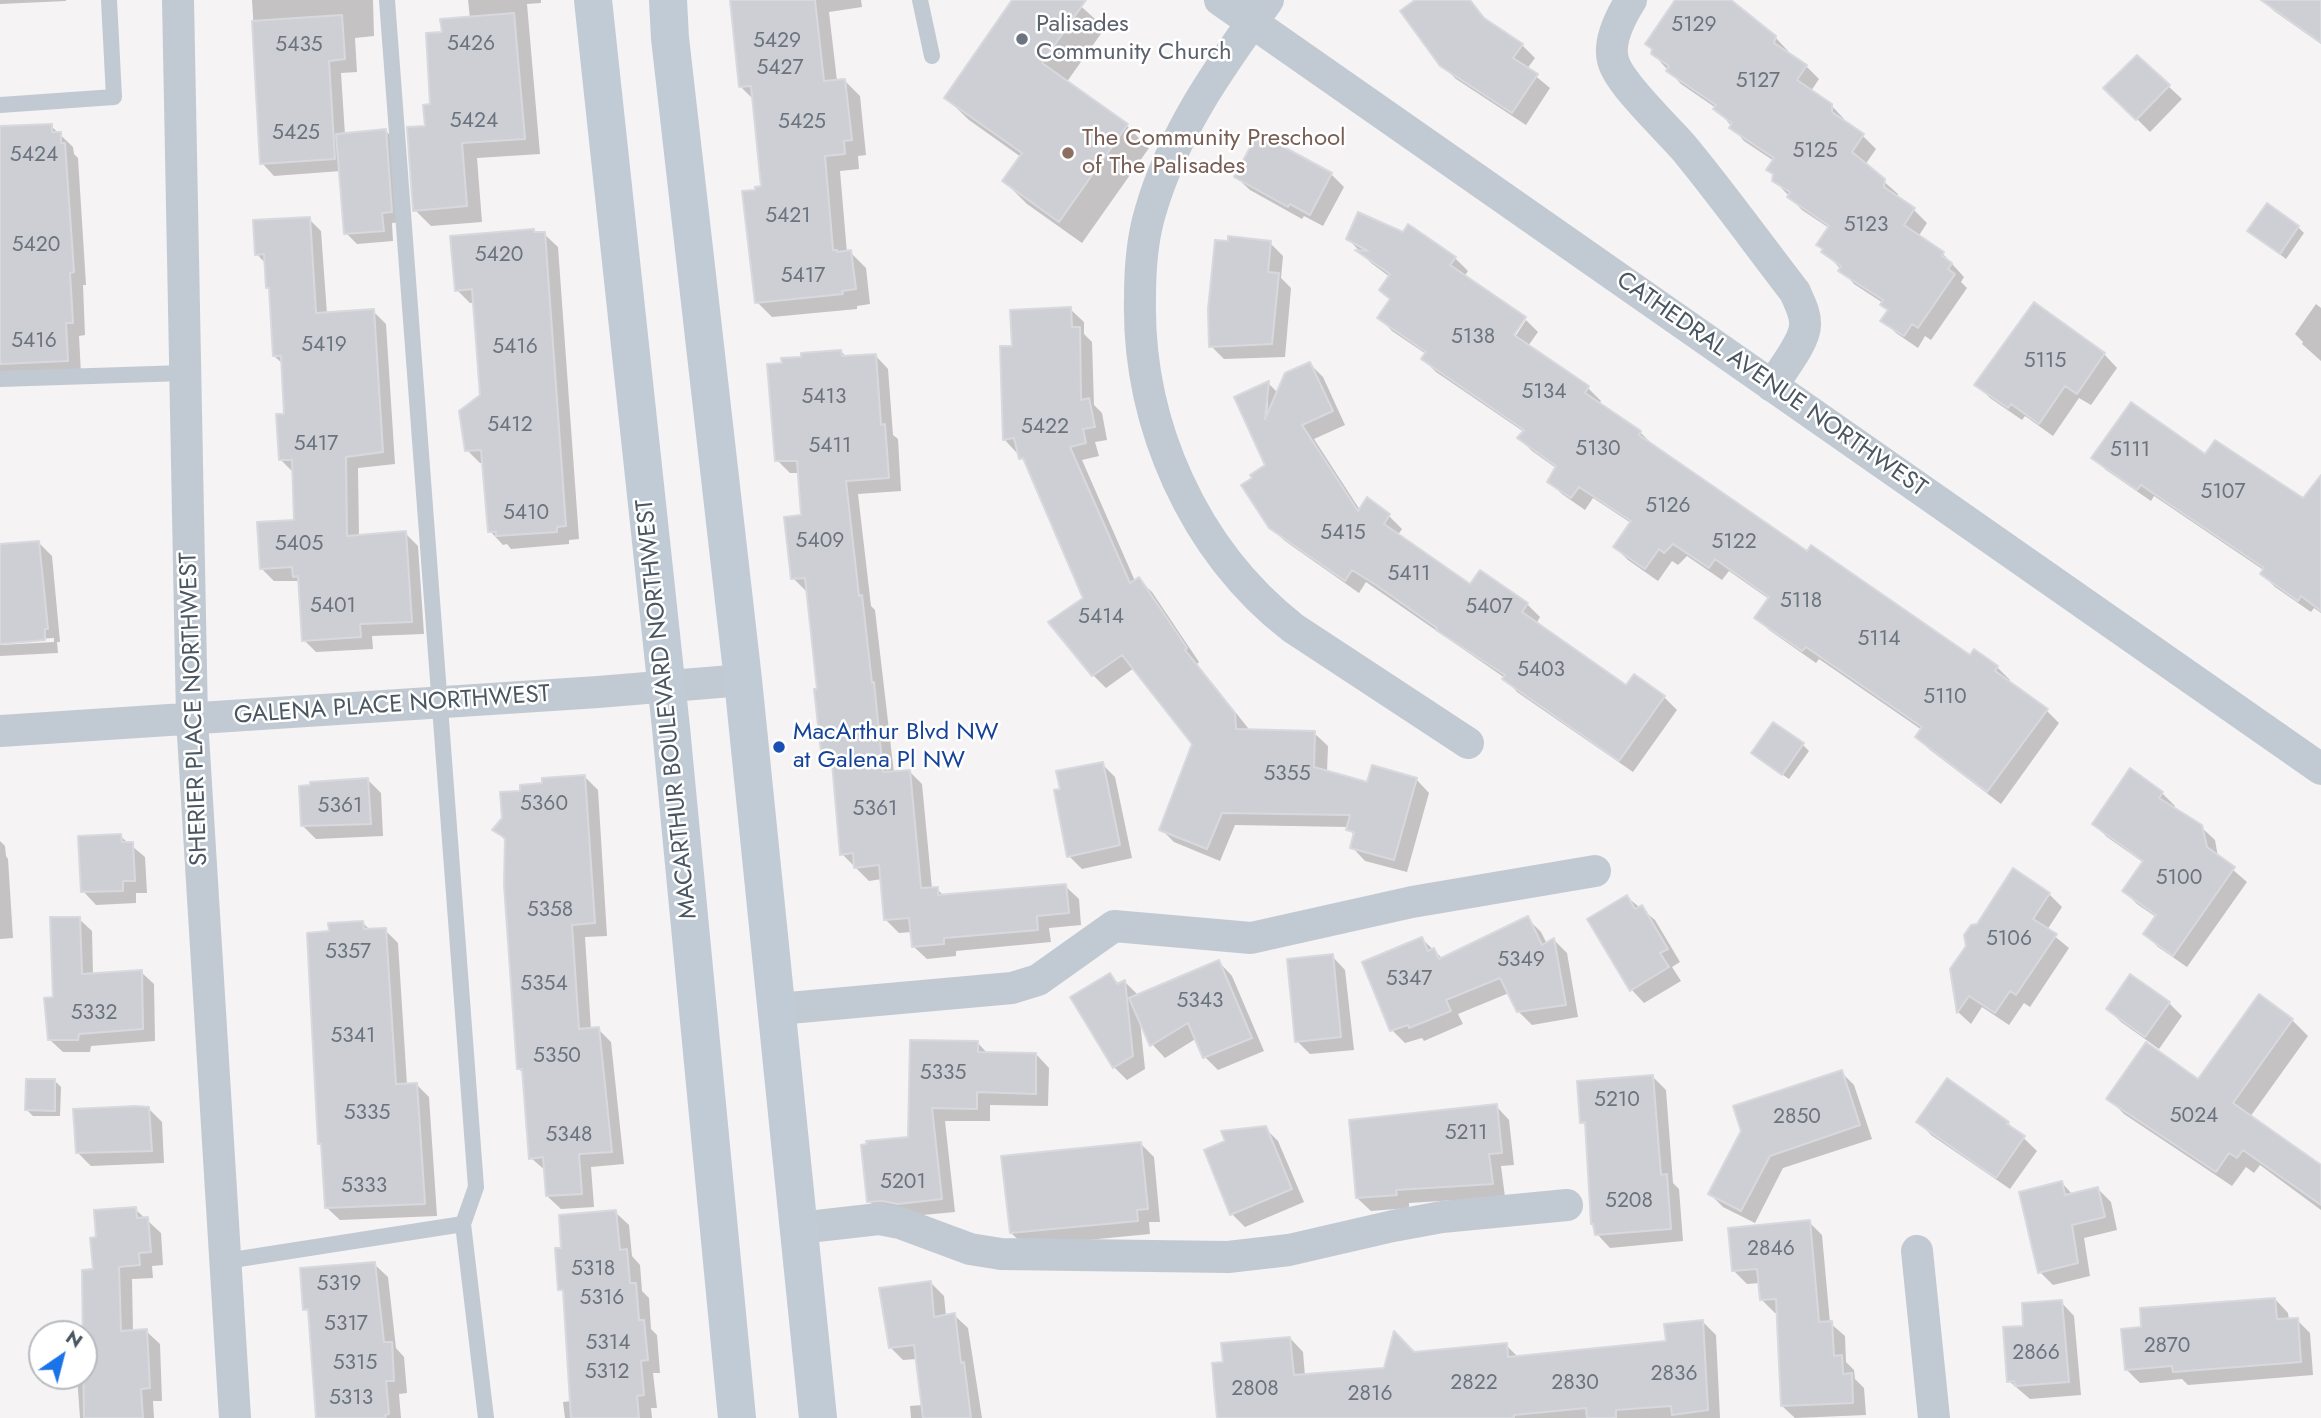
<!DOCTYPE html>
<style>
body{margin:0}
#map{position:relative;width:2321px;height:1418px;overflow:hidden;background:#f5f3f3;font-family:Jost,sans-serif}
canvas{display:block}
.north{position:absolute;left:28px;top:1320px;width:70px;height:70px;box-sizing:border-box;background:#fff;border:2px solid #b7bbc0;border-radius:50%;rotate:35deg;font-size:19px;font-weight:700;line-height:28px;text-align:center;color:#4a5661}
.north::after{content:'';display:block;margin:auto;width:24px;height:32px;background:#1a73e8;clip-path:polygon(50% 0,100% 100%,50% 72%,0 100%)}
</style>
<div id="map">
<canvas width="2321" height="1418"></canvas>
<div class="north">N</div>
</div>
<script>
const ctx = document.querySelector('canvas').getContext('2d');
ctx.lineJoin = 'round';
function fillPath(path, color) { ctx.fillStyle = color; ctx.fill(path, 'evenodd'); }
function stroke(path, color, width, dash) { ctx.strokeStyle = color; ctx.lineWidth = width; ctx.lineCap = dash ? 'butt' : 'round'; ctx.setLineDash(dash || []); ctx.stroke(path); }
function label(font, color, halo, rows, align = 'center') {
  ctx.font = font + ' Jost,sans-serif'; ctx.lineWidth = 5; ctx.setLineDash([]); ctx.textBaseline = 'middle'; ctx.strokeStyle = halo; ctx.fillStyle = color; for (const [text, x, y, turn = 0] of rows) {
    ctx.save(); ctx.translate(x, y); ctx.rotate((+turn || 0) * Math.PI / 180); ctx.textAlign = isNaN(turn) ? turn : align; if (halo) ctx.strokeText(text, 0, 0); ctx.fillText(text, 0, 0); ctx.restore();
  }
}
fillPath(new Path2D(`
 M0,0h66v1l-66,3z
 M252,0h121l1,36 -19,2 2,34 -16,1 4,62 41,-4 10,11 6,80 -10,1 1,18 -36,3 -11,-11 -5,-62 -67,5 -12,-13z
 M468,0h73v3l-14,1 13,150 -63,4 5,64 -51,4 -16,-16 12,-83 17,-94 26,-15z
 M732,0h129l1,7 -33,5 8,69h8l15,15 6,59 -8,1 1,13 -19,2 7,82 3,-1 16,16 4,36 -13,2v3l-85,8 -15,-15v-111l6,-4 -9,-87 -13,-13z
 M1015,0h59l31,28 -39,55 61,43 22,22 -67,95 -55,-39 -23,-23 17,-24 -52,-37 -23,-22z
 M1418,0h51l21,24 32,21 13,13 -8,11 23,19 -24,37 -70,-46 -14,-14z
 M1677,0h51l47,37 13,14 -1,3 19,12 13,13 -8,12 20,14 13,14v4l19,13 13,13 -11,16 33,29 -1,4 17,12 13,13 -9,14 25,17 21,23 -3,5 6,6 -36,52 -6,-4 -7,12 -22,-15 -13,-13 6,-8 -6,-9 -29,-19 -36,-40 11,-16 -27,-18 -28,-30v-19l-30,-20 -28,-33 -35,-24 -28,-30z
 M2263,0h58v44l-47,-33z
 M2137,57l45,42 -32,33 -44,-44z
 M51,126l22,21 1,7 4,4 8,127h-3l2,50 -6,1 2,38 -81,3v-235z
 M1331,174l13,13 -21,39 -19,-10 -2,3 -52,-29 -14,-13z
 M309,219l12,12 6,83 46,-3 13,13 9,140 -37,4 1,69 46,-4 13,13 6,88 -52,2 1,13 -57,3 -12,-12 -4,-59h-26l-13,-13 35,-46 -2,-49 -13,-13 5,-45 -3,-51 -9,-8 -3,-65 -4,-4 -1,-23 -9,-10z
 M2298,227l6,6 -18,26 -37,-28z
 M533,231l3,3h8l14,13 21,292 -10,1v4l-58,5 -4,-5 -4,1 -13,-14 -6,-68h-4l-13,-13 15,-54 -7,-93h-5l-13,-13z
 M1348,239l107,19 13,13 -4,6 61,42 -17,22 3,2 15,-23 12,12 -10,14 60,42 13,13 -2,3 41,28 13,13 154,108 164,104 26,10 13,13 -2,3 38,27 13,13 -58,81 -71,-54 -13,-13 5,-7 -103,-71 -3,4 -47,-33 -13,-13 13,-18 -40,-28 -7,9 -35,-24 -9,9 -6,-4 -14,20 -30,-21 -13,-13 16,-24 -38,-25 -8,12 -23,-16 -13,-13 7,-13 -24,-17 -13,-13 5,-6 -88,-60 -13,-13 3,-5 -34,-23 -13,-14 12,-16 -10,-11 9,-13 -19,-14z
 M1270,243l13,13 -2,22 10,10 -6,69 -61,2 -13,-13z
 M2316,304l5,4v53l-19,-17 1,-2 -8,-8z
 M1070,309l14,13v12l8,8 2,63 8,8 5,27 -12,2 4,14 -17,4 53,121 3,-2 14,13 47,70 -2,2 51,64v3l66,2 14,13 -1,26 41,12 48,-5 13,14 -22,79 -42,-11 -13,-14 3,-10 -7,-10 -113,-2 -15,36 -46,-19 -13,-13 33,-85 -60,-76 -28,20 -13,-13 -7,-76 -59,-135 -23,-25 10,-91z
 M841,351l6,7 28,-3 13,14 5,66 5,4 3,52 -43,3 13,112 4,4 19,163 15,-2 13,13 10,105h5l7,7 121,-10 14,13 2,26 -32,3 2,14 -95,9v5l-29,3 -14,-13 -1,-14 -13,1 -13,-13 -4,-41 -13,2 -27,-27 -9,-93 -10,-10 -15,-160h-2l-13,-13 10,-61 -3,-44h-10l-13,-13 7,-96z
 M2104,354l13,14 -26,37 -12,-7 -26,38 -28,-20 -3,4 -32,-22 -13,-13z
 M1310,364l13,13 22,48 -31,14 46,71 29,6 13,13 -5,7 73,51 57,17 13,13 -4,7 90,63 38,10 13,13 -44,62 -116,-80 -12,-14 -139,-96 -7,11 -74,-52 -14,-14 -4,-61 -31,-68 32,-15 10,10zM1265,401h3l-2,26h-3z
 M2205,456l99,45 17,-23v135l-7,-5 -3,4 -36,-25 -13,-13 3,-3 -111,-75 -3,5 -45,-31 -12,-12z
 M39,543l13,13 8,86h-3l1,11 -58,3v-11l54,-3v-4l-54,3v-95z
 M1803,745l6,6 -20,28 -29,-20z
 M1102,764l13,13 17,81 -50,11 -13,-13z
 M585,777l13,13 9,146 -22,1 6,93 7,-1 13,13 13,122 -33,3 3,40 -33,2 -14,-13 -1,-25 -15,-13 -7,-84 -5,-5 -12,-227 -12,-12 27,-37z
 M368,780l13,13 2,43 -67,3 -13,-13z
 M2162,793l13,13 -2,3 28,18 14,13 3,17 29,25 -60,85 -29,-20 -13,-14 11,-16 -19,-13 -13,-13 20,-28 -37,-26 -13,-13z
 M120,836l25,21 2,36h-11v10l-40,2 -13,-14z
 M0,841l5,5 1,10 2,3 5,79 -13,1z
 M2049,894l13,13 -15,23 22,18 -39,59 -6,-4 -15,22 -27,-18 -11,17 -13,-12 -6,-43z
 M1627,897l28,23 25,42 -8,5 9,14 -37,22 -13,-14z
 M79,919l13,12 1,44 48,-3 13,12 1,57 -64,5 -1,6h-27l-13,-12 5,-42z
 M1528,919l13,13 6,12 7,-4 13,13 11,64 -46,8 -14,-14 -9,-18 -51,21 5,10 -39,17 -2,-3 -17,5 -13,-13 30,-91 21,20z
 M363,923l7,7h15l13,13 9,142 9,-1 13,13 8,119 -97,4 -14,-13 -3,-61 -3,-2 11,-211z
 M1332,956l13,14 9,80 -44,4 -13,-13z
 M1219,962l13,14 32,75 -46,19 -13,-13 -8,-19 -32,20 -13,-14 -12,-23 5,48 -18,11 -13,-13 -4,-92 10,10 5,-3 14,14z
 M2169,1003l13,13 -23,33 -38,-27 -13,-13z
 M2292,1020l16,16 -58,81 71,50v43l-61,-45 -6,8 -8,-6 -14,19 -108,-72 -16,-16 91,-17z
 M977,1042l11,12h48l13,14 -1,38 -58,-1v16h-45l10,91 -43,4 -30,-2 -13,-13z
 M1841,1072l13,13 18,54 -89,29 -28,55 -32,-16 -13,-13z
 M1653,1077l13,13 7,93 6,6 4,52 -73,7 -13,-14 -10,-107 -5,-5z
 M55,1081l6,6 -1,29h-27l-6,-6z
 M1496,1106l13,14 5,45 -13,1 4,31 -96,6v5l-38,3 -14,-13z
 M149,1109l13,13 2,41 -73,3 -14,-14z
 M1918,1121l90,2 29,28 -27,38 -79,-54z
 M1265,1128l13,13 26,61 -59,25 -13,-13z
 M1140,1143l14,14 6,65h-11l1,12 -125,12 -14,-13z
 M2062,1183l11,12 25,-6 13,13 6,28 -33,8 6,38 -37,9 -13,-13z
 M135,1209l26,24 2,32 -11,1 1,12 -21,1 1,53 13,-1 14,13 2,57h-9l1,17h-74l-3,-42h7l14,-137z
 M615,1212l14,13 3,31 8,9 2,26 7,7 2,31 6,6 3,38h-7l4,35h-6l1,10h-87l-2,-16 9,-1 -7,-107 -5,-5 3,-39z
 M1809,1222l13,13 8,88 15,13 1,26 8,8 1,9 9,9 2,27 -71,3 -13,-12 -4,-93h-3l-13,-13 -2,-17 -13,1 -14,-14z
 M374,1264l14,13 8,71 8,9 3,36 -8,1 2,24h-83l-8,-104 -5,-5z
 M930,1282l14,14 2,20 8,-1 14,13 14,90h-71l-1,-12 13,-1 -6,-46 -14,1 -13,-13 -9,-58z
 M2275,1299l13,14 1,7h8l13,13 3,42 -125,10 -6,-6 -42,4 -13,-13 16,-41z
 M2061,1302l13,14 7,79 -51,4 -21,-18 16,-53z
 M1703,1322l13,13 4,83h-501l6,-54 65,-26 13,14 2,24 80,-7 30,-15 91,-9 13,13 149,-15z`), '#0003');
const building = new Path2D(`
 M730,0h85l9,81 21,-2 7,61 -8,1 1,13 -20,2 8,94h4v2l14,-2 5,39 -14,2 1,3 -88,9 -13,-112 13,-1v-3l6,-1 -10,-100 -12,1z
 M1012,0h74l-44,63 86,61 -69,98 -57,-41 20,-28 -78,-55z
 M1415,0h55l14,18 39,26 -10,14 25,16 -26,39 -72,-47 -40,-55z
 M1675,0h56l45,36 -2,7 33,22 -10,15 35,24v8l32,22 -12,18 33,27 -1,8 31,21 -11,17 40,27 -2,4 10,7 -4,6 7,5 -37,54 -6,-4 -8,12 -24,-15 8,-11 -8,-5 3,-5 -45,-29 3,-5 -20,-14 2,-3 -7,-4 13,-19 -42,-29 3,-5 -18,-11 1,-7 -7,-4 8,-12 -45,-30 3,-5 -19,-14 3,-4 -50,-34 3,-5 -18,-12 1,-5 -7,-5z
 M2261,0h60v43z
 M514,13l11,126 -63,4 5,63 -54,5 -6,-84 18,-1 -2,-21 7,-1 -4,-71 16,-1 -2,-13z
 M342,15l3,44 -16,2 6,98 -75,5 -8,-143z
 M2137,55l33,30 -34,35 -33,-32z
 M52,124v8h9v11h4l9,129 -4,1 3,50h-7l2,38 -68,3v-238z
 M386,129l6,83 -10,1 2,18 -40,3 -8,-100z
 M1258,133l74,40 -22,42 -20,-11 -2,3 -54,-30z
 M2267,203l32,23 -19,28 -33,-23z
 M1358,212l45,20 5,-8 48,33 -6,8 76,52 -12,18 75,51 -4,7 56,38 -2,4 168,116 4,-6 159,110 4,-6 24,17 -3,5 53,38 -61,83 -72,-55 7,-10 -116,-80 -4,4 -48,-33 15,-21 -54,-38 -6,9 -36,-24 -9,9 -5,-4 -14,20 -32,-22 18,-26 -52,-34 -8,11 -24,-16 9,-16 -39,-28 7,-8 -103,-71 5,-7 -49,-34 13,-19 -11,-9 11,-16 -35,-24 13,1 -22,-12z
 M310,217l6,96 58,-4 9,143 -37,5 1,79 59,-5 6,91 -52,2 1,13 -59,4 -4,-65 -5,1 -1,-10 -32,2 -3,-47 37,-2 -2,-60h-13l-3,-46h8l-3,-58h-8l-4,-68h-3l-2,-34 -9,1 -2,-35z
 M534,229v3h11l21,294 -9,1v5l-61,4v-4h-8l-7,-82 -16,1 -6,-40 21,-16 -8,-106 -17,2 -5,-55z
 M1228,236l43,5 -3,31 11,1 -7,71 -63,3 -1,-38 7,-69 13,1z
 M2034,302l71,51 -28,41 -12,-8 -26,38 -28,-20 -3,4 -34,-23z
 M1071,307l1,20h8l1,73 8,-2 6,29 -12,2 3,14 -16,4 60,136 9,-6 48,71 -2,2 50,63 1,16 79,2 -1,36 53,15 5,-17 45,13 -23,82 -44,-12 4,-16 -8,-2 4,-15 -128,-2 -15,36 -48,-19 33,-86 -70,-89 -30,21 -44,-54 35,-24 -60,-140 -4,1 -5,-21 -11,2 -3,-94h12l-2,-36z
 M841,350l1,6 34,-2 5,71 4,-1 4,54 -43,3 13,115 3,-1 10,88 2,-1 9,90 27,-2 11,118 17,-1v8l128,-11 3,29 -32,3 1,14 -94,8v6l-32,3 -3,-29 -25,2 -5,-55 -25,3 -1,-15 -13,2 -9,-104 -10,1 -7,-63h3l-12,-111 -14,1 -7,-62 17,-2 -4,-54h-22l-8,-97 15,-1 -1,-5 20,-1v-4z
 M1310,362l23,49 -31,14 56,86 9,-14 23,17 -6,10 86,60 10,-14 48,33 -6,9 104,73 8,-11 31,22 -46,65 -117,-82 3,-4 -69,-45 1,-2 -61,-43 -24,-15 -7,11 -76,-53 -28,-43 11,-7 -2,-3 15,-10 -31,-68 35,-16 -4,38 20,-46z
 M2131,402l74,52 10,-14 88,58 18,-23v136l-20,-15 -3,5 -38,-27 4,-6 -123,-83 -4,5 -46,-32z
 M39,541l9,88h-3v11l-45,4v-100z
 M1773,722l31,21 -22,32 -31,-22z
 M1103,762l17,83 -53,12 -13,-67 6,-1 -4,-18z
 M2130,768l33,24 -4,6 43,27 5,22 28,20 -62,89 -30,-22 13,-19 -34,-24 21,-30 -51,-37z
 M585,775l10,148 -23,2 7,104 20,-2 13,125 -33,2 3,40 -36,2 -3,-39 -14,2 -7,-90h-5l-13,-184 1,-47 -13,-8 10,-12 -2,-26 20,-1v-6l22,-2v-5z
 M368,778l3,46 -70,2 -2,-40 11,-1v-3z
 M121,834l1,8h11l2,39h-12v10l-42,1 -3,-56z
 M2013,868l37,25 -17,26 24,15 -41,61 -6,-4 -15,22 -26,-17 -12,17 -7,-44 16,-23 -2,-11 7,-10 6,-1z
 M1627,895l8,14 7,-4 26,44 -8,4 9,14 -39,24 -43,-72z
 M1528,916l14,29 12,-7 12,67 -49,7 -17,-34 -54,22 5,11 -42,17 -1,-3 -18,6 -28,-69 60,-25 6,14 6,-3 5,11z
 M50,917h30l2,57 60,-4 1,59 -64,5 -1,6h-30l-4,-42 9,-1z
 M363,921l1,8 22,-1 10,156 21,-1 8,121 -100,4 -4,-64h-3l-11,-211 22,-2 -1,-8z
 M1333,954l8,83 -46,5 -8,-83z
 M1219,960l33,78 -49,20 -15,-35 -38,23 -21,-48z
 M1110,973l7,11 8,-4 8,76 -20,12 -43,-71z
 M2130,974l40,28 -25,35 -39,-28z
 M2259,994l34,25 -60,84 88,62v40l-78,-55 -6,8 -8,-5 -13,19 -110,-73 40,-57 52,37z
 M910,1040l68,1v11l58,1v41l-59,-2v17l-45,-1 10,91 -44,5 -16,-3 -15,1 -6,-57 6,-1 -1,-3 42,-4z
 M1842,1070l18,55 -90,31 -29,55 -33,-17 33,-63 -8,-25z
 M1653,1075l8,100 6,-1 4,55 -76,6 -2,-11h-2l-6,-102 -5,1 -3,-42z
 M1947,1078l62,44 -2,2 18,12 -29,42 -80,-56z
 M26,1079h29v32l-30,-1z
 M1497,1104l5,49 -13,1 4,30 -97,6 1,5 -41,3 -7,-78z
 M136,1106l13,1 3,44 -76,2 -3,-44z
 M1266,1126l26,63 -62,26 -26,-65 21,-9 -4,-10z
 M1141,1142l7,67 -11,1 1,11 -128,12 -9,-77z
 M2062,1181l3,14 33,-8 7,30 -33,8 6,38 -40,10 -19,-81z
 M136,1207l1,11 11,-1 3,35 -12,1 1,12 -21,2 2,64 26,-2 3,59 -9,1 2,29h-59l-2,-148 11,-1 -3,-31 6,-1 -2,-27z
 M616,1210l4,40 7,-1 3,34h6l3,37h5l4,40 -7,1 3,34 -7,1 2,22h-68l-8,-128h-5l-3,-42h6l-2,-33z
 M1810,1220l9,102 13,-1 2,35 8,-1 1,19 9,-1 1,30 -72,3 -5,-107 -16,1 -3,-31 -25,2 -4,-43z
 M375,1262l9,80h8l2,39h-8l3,33 -4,1 1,3h-70l-8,-109 -5,1 -3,-42z
 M931,1281l3,36 21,-4 6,50 3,-1 7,56h-48l-9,-73 -25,3 -10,-60z
 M2275,1298l2,21 21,-1 3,44 -128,10 -1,-6 -47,4 -4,-41 20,-2 -1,-19z
 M2062,1300l7,82 -54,4 -1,-5 -7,1 -4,-55 20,-1 -1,-23z
 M1703,1320l5,90 -36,5 -1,-9 -55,4v8h-29l-1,-10 -72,7v3h-297l-5,-55 11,-1 -2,-19 69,-6 4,38 90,-7 10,-37 20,21 93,-9 1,14 158,-16 -2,-17z`);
fillPath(building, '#cdcfd5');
stroke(building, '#d7d9de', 2);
stroke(new Path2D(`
 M387,0l89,1187 -13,37
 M920,0l12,56
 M0,105l114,-8 -5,-97
 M0,379l184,-6
 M226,1261l237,-37 23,194`), '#c1cad2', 16);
stroke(new Path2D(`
 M178,0l14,719 43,699
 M1220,0l1101,769
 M1268,0c-48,67 -95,132 -118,213 -8,27 -10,56 -10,84 -3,126 53,253 153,331l175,115
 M1631,0c-10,16 -23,41 -18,60 5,23 54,68 71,88 38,46 74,96 111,144 4,10 11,22 10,33 0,17 -24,46 -33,61
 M0,731l598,-39 145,-12
 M778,1009l234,-21 26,-8 76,-54 137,12 161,-36 183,-31
 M799,1228l80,-9 21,4 70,26 31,5 227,3 61,-7 104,-24 49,-9 125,-12
 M1917,1251l17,167`), '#c1cad2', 32);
stroke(new Path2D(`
 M593,0l78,728 66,690
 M668,0l2,38 73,642 75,738`), '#c1cbd6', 38);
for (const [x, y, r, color] of [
 [1022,39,7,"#6b7280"],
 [1068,153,7,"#8d6e63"],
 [779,747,7,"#1a4fb4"]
]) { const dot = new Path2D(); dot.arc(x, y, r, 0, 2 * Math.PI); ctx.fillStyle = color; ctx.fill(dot); stroke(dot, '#fff', 2.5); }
label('21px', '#6b747e', null, [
 ["5129",1694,26],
 ["5429",777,42],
 ["5426",471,45],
 ["5435",299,46],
 ["5427",780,69],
 ["5127",1758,82],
 ["5424",474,122],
 ["5425",802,123],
 ["5425",296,134],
 ["5125",1815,152],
 ["5424",34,156],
 ["5421",788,217],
 ["5123",1866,226],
 ["5420",36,246],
 ["5420",499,256],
 ["5417",803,277],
 ["5138",1473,338],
 ["5416",34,342],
 ["5419",324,346],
 ["5416",515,348],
 ["5115",2045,362],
 ["5134",1544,393],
 ["5413",824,398],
 ["5412",510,426],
 ["5422",1045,428],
 ["5417",316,445],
 ["5411",830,447],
 ["5130",1598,450],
 ["5111",2130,451],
 ["5107",2223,493],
 ["5126",1668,507],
 ["5410",526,514],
 ["5415",1343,534],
 ["5409",820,542],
 ["5122",1734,543],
 ["5405",299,545],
 ["5411",1409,575],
 ["5118",1801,602],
 ["5401",333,607],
 ["5407",1489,608],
 ["5414",1101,618],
 ["5114",1879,640],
 ["5403",1541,671],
 ["5110",1945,698],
 ["5355",1287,775],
 ["5360",544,805],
 ["5361",340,807],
 ["5361",875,810],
 ["5100",2179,879],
 ["5358",550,911],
 ["5106",2009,940],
 ["5357",348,953],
 ["5349",1521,961],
 ["5347",1409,980],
 ["5354",544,985],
 ["5343",1200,1002],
 ["5332",94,1014],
 ["5341",353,1037],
 ["5350",557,1057],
 ["5335",943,1074],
 ["5210",1617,1101],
 ["5335",367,1114],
 ["5024",2194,1117],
 ["2850",1797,1118],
 ["5211",1466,1134],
 ["5348",569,1136],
 ["5201",903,1183],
 ["5333",364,1187],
 ["5208",1629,1202],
 ["2846",1771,1250],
 ["5318",593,1270],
 ["5319",339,1285],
 ["5316",602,1299],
 ["5317",346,1325],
 ["5314",608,1344],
 ["2870",2167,1347],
 ["2866",2036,1354],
 ["5315",355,1364],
 ["5312",607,1373],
 ["2836",1674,1375],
 ["2822",1474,1384],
 ["2830",1575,1384],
 ["2808",1255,1390],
 ["2816",1370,1395],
 ["5313",351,1399]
]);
label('24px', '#5b616d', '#fff', [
 ["Palisades",1036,25],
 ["Community Church",1036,53]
], 'left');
label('24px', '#785e54', '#fff', [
 ["The Community Preschool",1082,139],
 ["of The Palisades",1082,167]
], 'left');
label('24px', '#4a5661', '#fff', [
 ["CATHEDRAL AVENUE NORTHWEST",1771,385,35],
 ["GALENA PLACE NORTHWEST",392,706,-4],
 ["SHERIER PLACE NORTHWEST",195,709,-92],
 ["MACARTHUR BOULEVARD NORTHWEST",668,709,-96]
]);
label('24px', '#164399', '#fff', [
 ["MacArthur Blvd NW",793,733],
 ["at Galena Pl NW",793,761]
], 'left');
</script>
